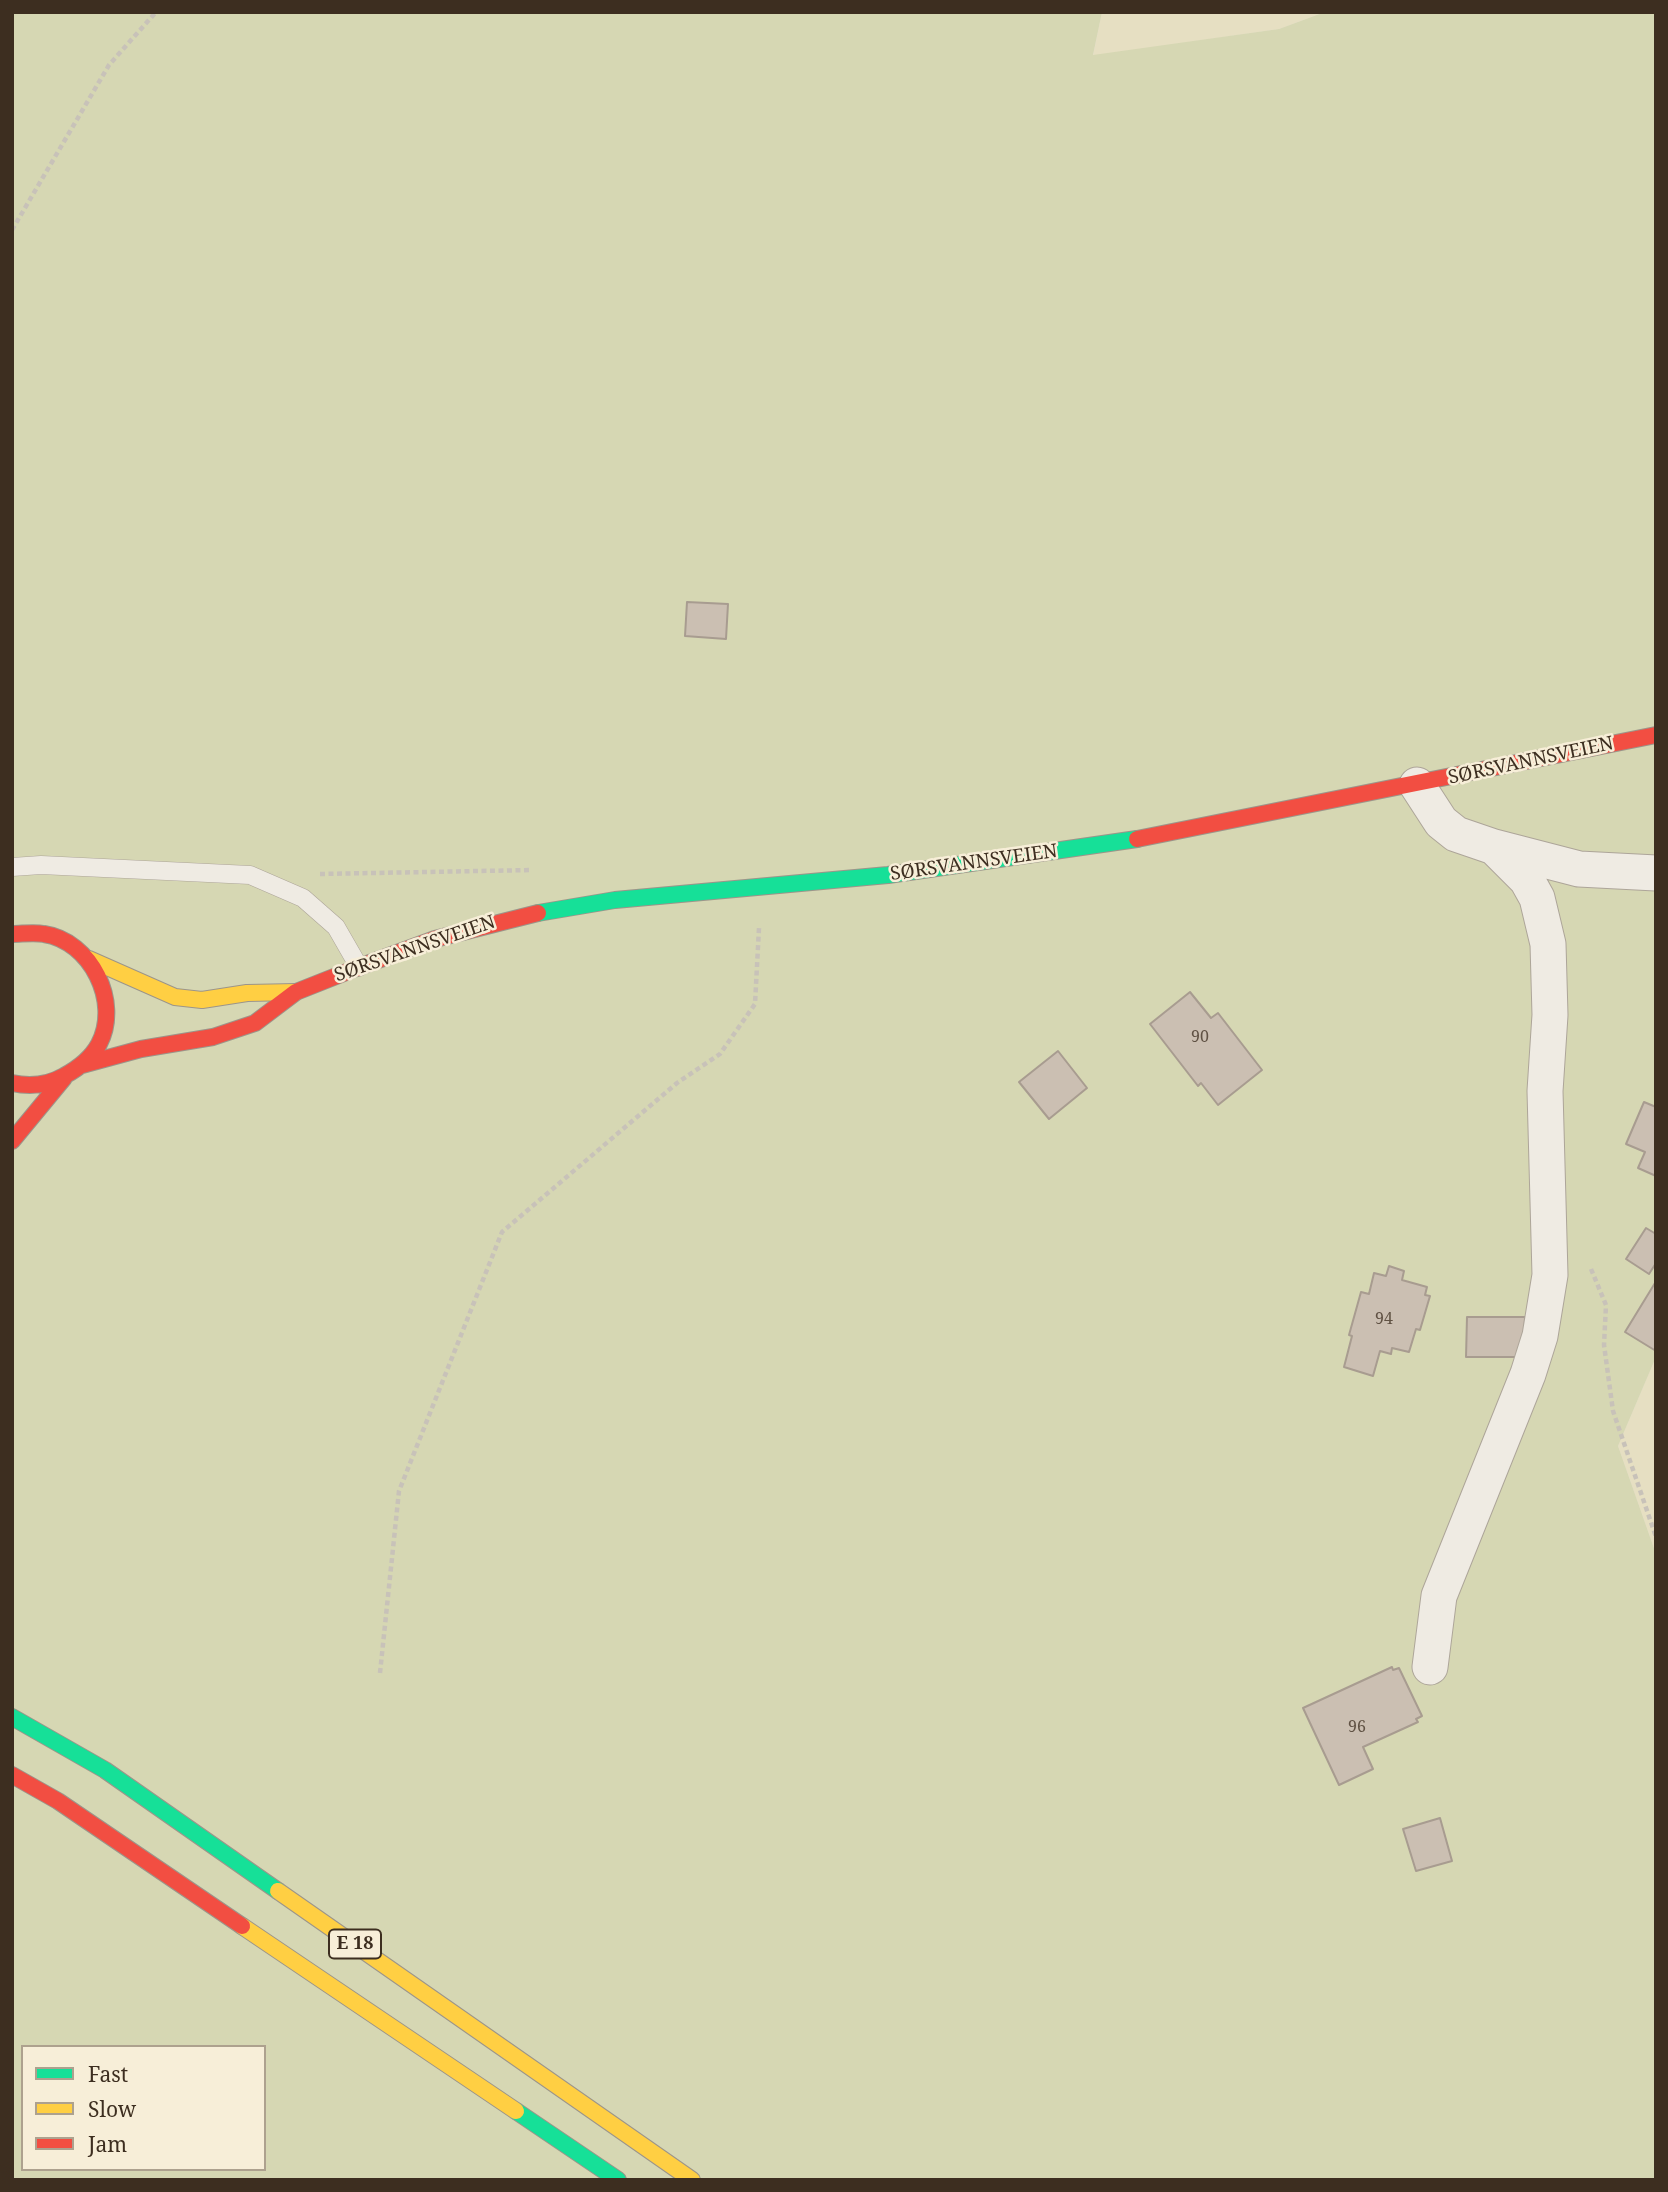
<!DOCTYPE html>
<meta charset="utf-8">
<style>
body{margin:0}
#map{position:relative;width:1668px;height:2192px;overflow:hidden;background:#e7e0d1;font-family:"Noto Serif",serif}
canvas{display:block}
.frame{position:absolute;inset:0;border:14px solid #3d2e20;pointer-events:none}
.legend{position:absolute;left:21px;top:2045px;width:245px;height:126px;box-sizing:border-box;background:#f7eed8;border:2px solid #ada18e;margin:0;padding:9px 12px;list-style:none;font-size:21px;color:#3d2e20}
.legend li{display:flex;align-items:center;gap:14px;height:35px}
.legend b{width:35px;border:2px solid #ada18e}
</style>
<div id="map">
<canvas width="1668" height="2192"></canvas>
<div class="frame"></div>
<ul class="legend">
<li><b style="height:9px;background:#16e098"></b>Fast</li>
<li><b style="height:9px;background:#ffcf43"></b>Slow</li>
<li><b style="height:9px;background:#f24e42"></b>Jam</li>
</ul>
</div>
<script>
const ctx = document.querySelector('canvas').getContext('2d');
ctx.lineJoin = 'round';
function fillPath(path, color) { ctx.fillStyle = color; ctx.fill(path, 'evenodd'); }
function stroke(path, color, width, dash) { ctx.strokeStyle = color; ctx.lineWidth = width; ctx.lineCap = dash ? 'butt' : 'round'; ctx.setLineDash(dash || []); ctx.stroke(path); }
function label(font, color, halo, rows, align = 'center') {
  ctx.font = font + ' "Noto Serif",serif'; ctx.lineWidth = 5; ctx.setLineDash([]); ctx.textBaseline = 'middle'; ctx.strokeStyle = halo; ctx.fillStyle = color; for (const [text, x, y, turn = 0] of rows) {
    ctx.save(); ctx.translate(x, y); ctx.rotate((+turn || 0) * Math.PI / 180); ctx.textAlign = isNaN(turn) ? turn : align; if (halo) ctx.strokeText(text, 0, 0); ctx.fillText(text, 0, 0); ctx.restore();
  }
}
fillPath(new Path2D(`
 M1102,12h223l-46,17 -186,27z
 M1656,1357v197l-38,-108z`), '#e6dfc2');
fillPath(new Path2D(`
 M12,12h1090l-9,43 186,-26 46,-17h331v1345l-38,89 38,108v626h-1644zM23,2047h241v122h-241z`), '#d6d7b3');
const building = new Path2D(`
 M687,602l41,2 -2,35 -41,-3z
 M1190,992l21,26 7,-5 44,57 -44,35 -17,-22 -3,3 -48,-62z
 M1058,1051l29,37 -38,31 -30,-37z
 M1644,1102l12,5v69l-18,-8 7,-16 -19,-8z
 M1646,1228l10,6v29l-7,11 -23,-15z
 M1389,1266l15,5 -2,9 25,7 -2,8 5,1 -10,34 -4,-1 -7,23 -17,-4 -1,6 -11,-3 -7,25 -29,-9 8,-31 -3,-1 12,-43 8,2 5,-21 12,3z
 M1655,1283l1,1v67l-31,-19z
 M1467,1317h58l-1,40h-58z
 M1392,1667l1,3 6,-2 23,48 -6,3 2,3 -55,25 10,22 -34,16 -36,-77z
 M1440,1818l12,43 -36,10 -13,-42z`);
fillPath(building, '#cbbfb2');
stroke(building, '#a89c90', 2);
const lane = new Path2D(`
 M12,867l29,-2 209,10 53,23 33,29 23,40`);
const street = new Path2D(`
 M1417,785l24,37 15,12 38,13 33,33 10,18 11,46 2,71 -5,76 5,184 -10,61 -12,38 -89,222 -9,71
 M1494,847l85,22 77,4`);
const fast = new Path2D(`
 M538,913l77,-13 273,-25 249,-36
 M12,1717l93,53 173,121
 M516,2111l102,69`);
const slow = new Path2D(`
 M89,959l86,38 27,3 45,-7 49,-1
 M278,1891l414,289
 M242,1926l274,185`);
const jam = new Path2D(`
 M1137,839l519,-104
 M12,934c10,0 22,-2 32,0 47,7 77,68 55,110 -8,15 -20,24 -35,32 -16,9 -34,11 -52,7
 M82,1065l59,-16 72,-12 42,-14 41,-31 63,-25 76,-28 103,-26
 M12,1141l52,-63
 M12,1775l46,26 184,125`);
stroke(lane, '#ada599', 19);
stroke(street, '#ada599', 37);
stroke(fast, '#9c958a', 18);
stroke(slow, '#9c958a', 18);
stroke(jam, '#9c958a', 18);
stroke(new Path2D(`
 M12,230l97,-165 47,-53
 M320,874l212,-4
 M1591,1269l15,36 -2,40 9,66 43,126
 M380,1673l19,-182 103,-259 175,-149 43,-29 35,-50 4,-76`), '#c8c2b9', 4.5, [5, 3.5]);
stroke(lane, '#efebe3', 18);
stroke(street, '#efebe3', 35);
stroke(fast, '#16e098', 16);
stroke(slow, '#ffcf43', 16);
stroke(jam, '#f24e42', 16);
label('16px', '#605244', null, [
 ["90",1200,1037],
 ["94",1384,1319],
 ["96",1357,1727]
]);
for (const [x, y, w] of [
 [355,1944,52]
]) { const box = new Path2D(); box.roundRect(x - w / 2, y - 14.5, w, 29, 5); ctx.fillStyle = '#f7eed8'; ctx.fill(box); stroke(box, '#3d2e20', 2); }
label('bold 18px', '#3d2e20', null, [
 ["E 18",355,1944]
]);
label('19px', '#3d2e20', '#f7eed8', [
 ["SØRSVANNSVEIEN",1531,761,-12],
 ["SØRSVANNSVEIEN",974,863,-8],
 ["SØRSVANNSVEIEN",415,949,-19]
]);
</script>
